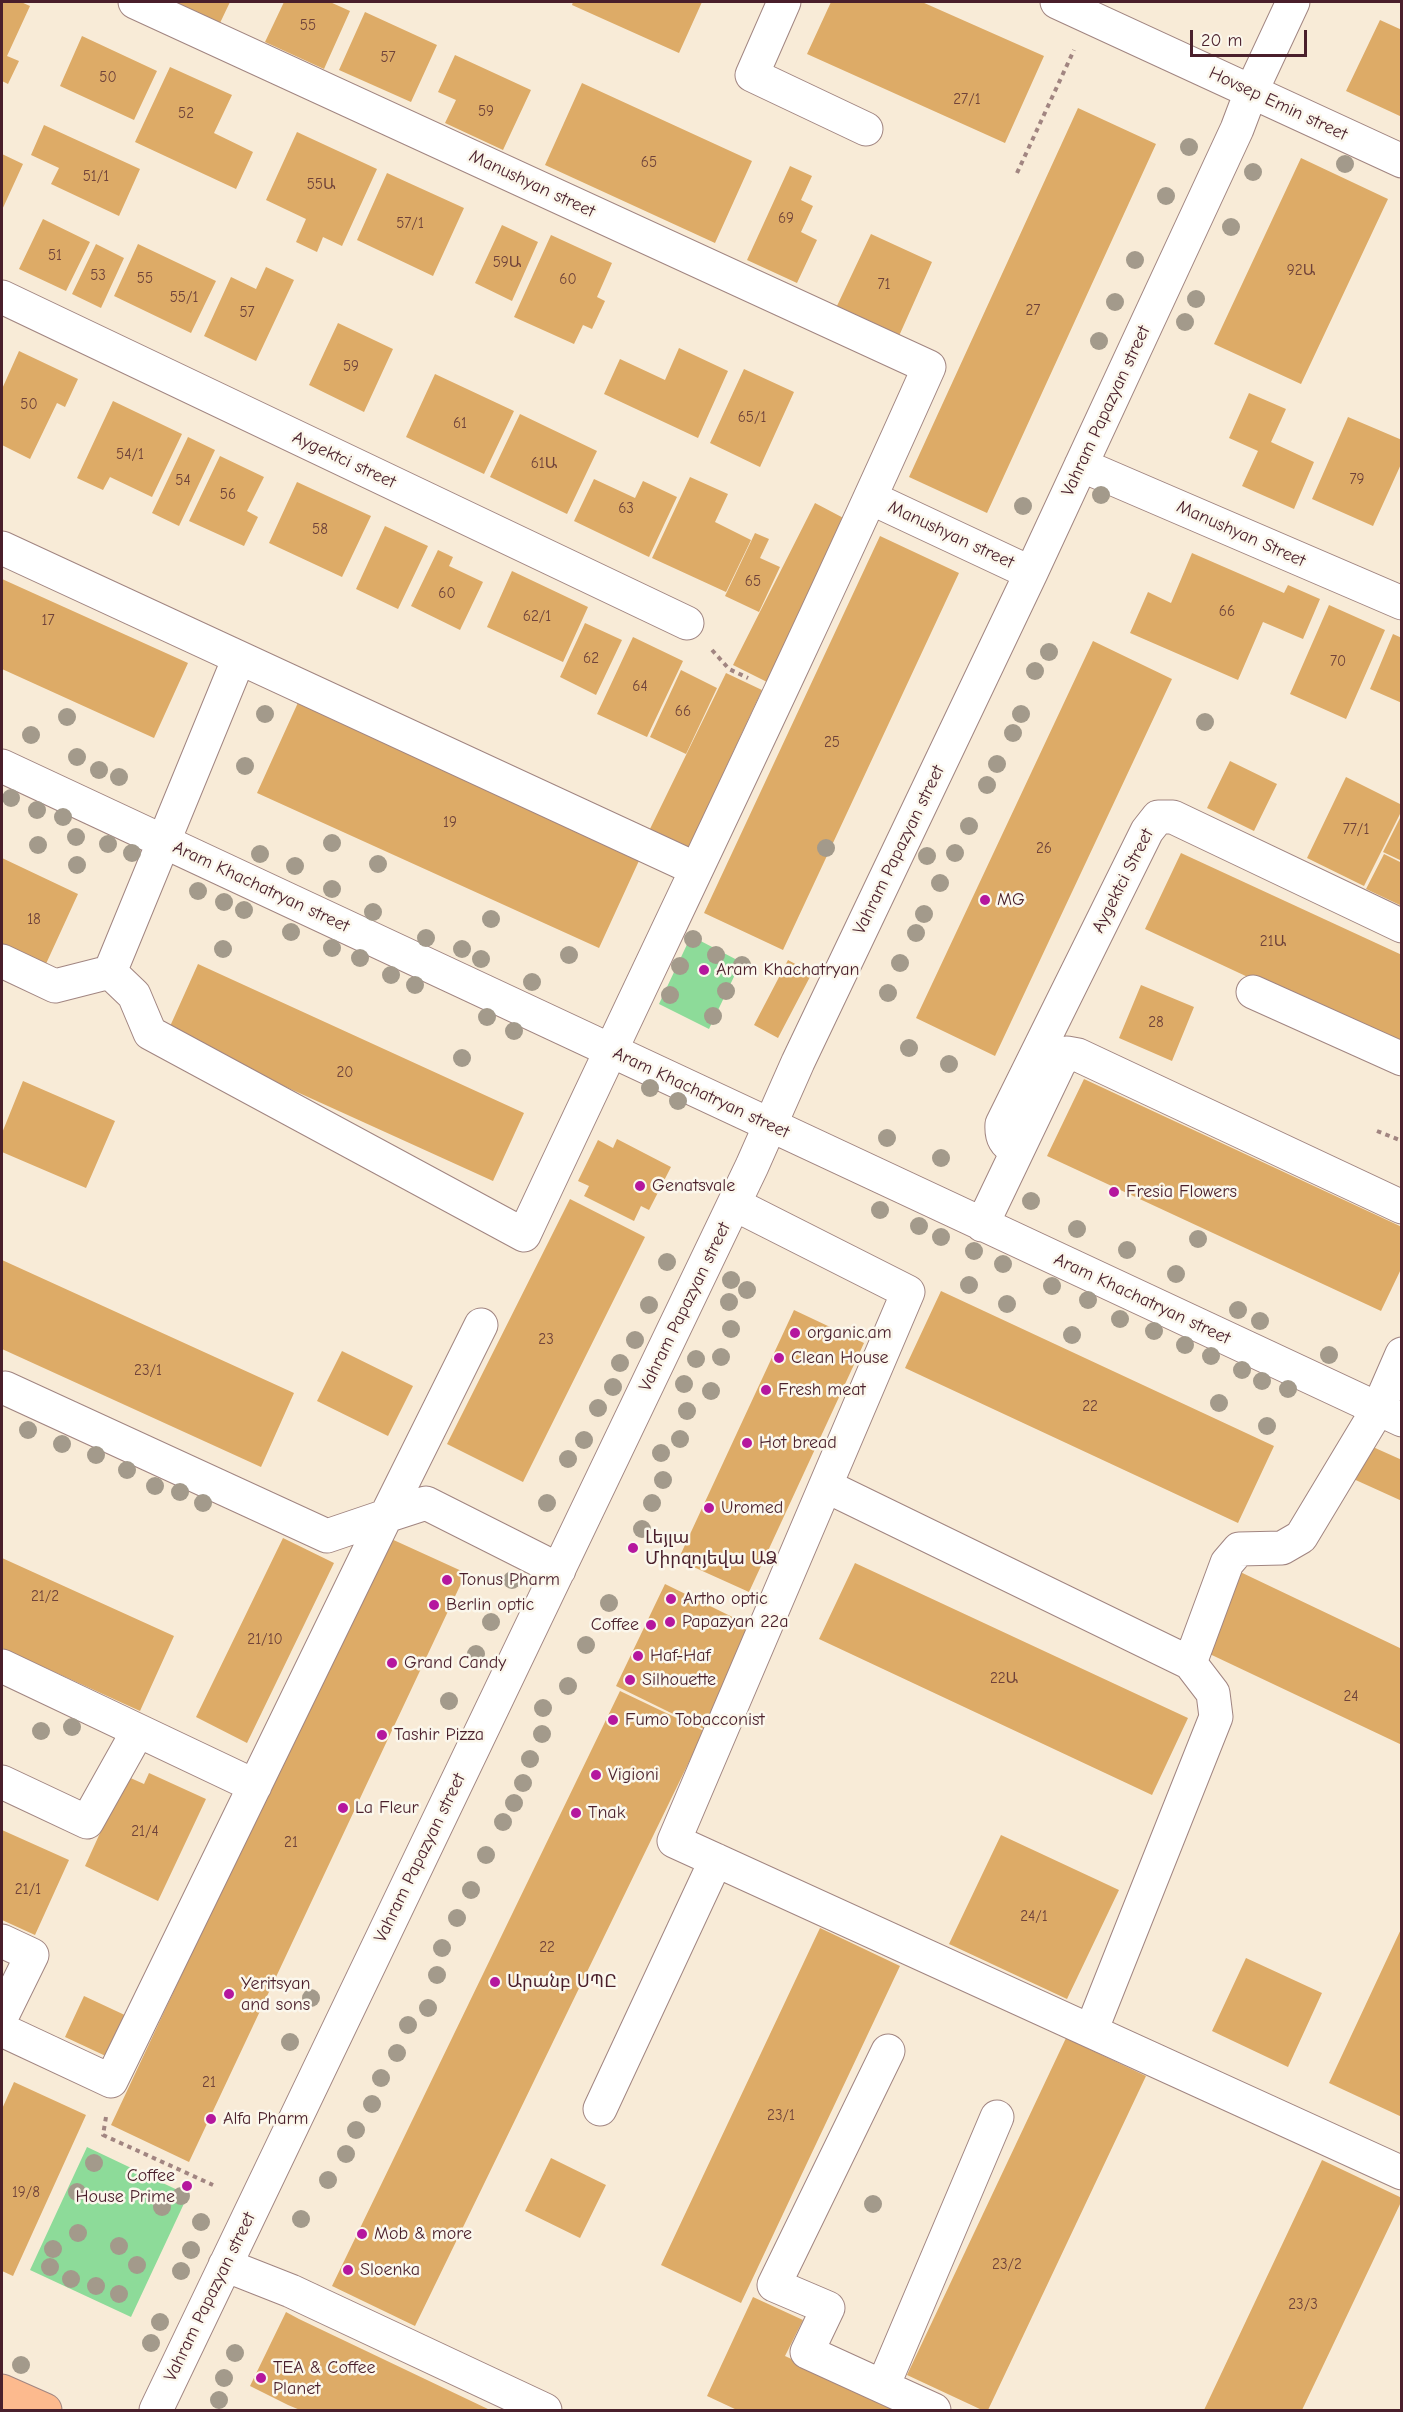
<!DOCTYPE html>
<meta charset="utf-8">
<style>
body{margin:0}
#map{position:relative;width:1403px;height:2412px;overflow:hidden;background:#f8ebd7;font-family:"Comic Neue",sans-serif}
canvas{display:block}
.frame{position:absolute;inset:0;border:3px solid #4a1f2b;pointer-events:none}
.scale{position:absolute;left:1190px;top:30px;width:117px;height:27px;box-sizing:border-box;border:3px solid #4a1f2b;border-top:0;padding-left:8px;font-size:18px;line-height:21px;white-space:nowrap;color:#4a1f2b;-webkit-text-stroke:4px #fbf7ec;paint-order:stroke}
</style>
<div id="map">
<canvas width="1403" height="2412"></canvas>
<div class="frame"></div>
<div class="scale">20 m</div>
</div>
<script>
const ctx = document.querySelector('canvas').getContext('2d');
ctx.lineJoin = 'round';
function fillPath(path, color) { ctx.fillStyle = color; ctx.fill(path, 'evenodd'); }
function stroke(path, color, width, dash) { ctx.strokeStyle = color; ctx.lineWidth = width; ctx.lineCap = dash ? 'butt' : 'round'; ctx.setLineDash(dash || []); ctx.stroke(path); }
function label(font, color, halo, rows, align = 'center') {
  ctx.font = font + ' "Comic Neue","Noto Sans Armenian",sans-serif'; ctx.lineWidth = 5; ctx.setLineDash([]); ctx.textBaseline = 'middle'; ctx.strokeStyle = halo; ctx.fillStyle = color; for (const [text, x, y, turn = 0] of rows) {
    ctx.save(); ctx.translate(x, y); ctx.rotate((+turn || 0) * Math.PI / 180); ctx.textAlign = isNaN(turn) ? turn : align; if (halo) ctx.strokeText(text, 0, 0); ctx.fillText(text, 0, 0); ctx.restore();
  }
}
fillPath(new Path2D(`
 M691,936l50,26 -32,67 -50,-25z
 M87,2147l101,48 -57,122 -101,-47z`), '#8ddb99');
fillPath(new Path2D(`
 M2,2h19l9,4 -23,50 12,5 -11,23 -6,-3z
 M173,2h57l-10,21z
 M284,2h46l20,9 -26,58 -59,-27z
 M573,2h129l-23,51 -107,-48z
 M831,2h91l122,54 -39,87 -198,-89z
 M365,12l72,33 -26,57 -72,-32z
 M1380,20l22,10v87l-56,-26z
 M82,36l75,35 -23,49 -74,-34z
 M455,55l76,35 -28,60 -58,-27 11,-23 -18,-8z
 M170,67l62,28 -18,38 39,19 -17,37 -101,-47z
 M582,83l170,78 -37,82 -170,-78z
 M1078,108l78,36 -169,369 -78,-36z
 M44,125l96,44 -21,47 -68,-32 8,-16 -28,-13z
 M297,132l80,37 -35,77 -19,-9 -6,15 -21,-10 10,-23 -40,-19z
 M2,154l21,10 -21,46z
 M1301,158l87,41 -87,185 -87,-40z
 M790,166l22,10 -11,24 12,6 -12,26 16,8 -20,43 -50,-23z
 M387,173l77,35 -31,68 -76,-36z
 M43,219l47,23 -24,49 -47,-22z
 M502,225l36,17 -26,59 -37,-18z
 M871,234l61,28 -33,74 -63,-28z
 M551,235l61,28 -15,34 8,4 -13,28 -9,-4 -9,19 -60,-27z
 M96,244l28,14 -23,50 -29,-14z
 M138,244l78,37 -25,52 -77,-37z
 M266,267l28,13 -38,81 -52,-25 27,-59 25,12z
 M338,323l55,26 -29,63 -55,-27z
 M679,348l49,23 -30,67 -94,-44 16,-35 45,21z
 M19,351l59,28 -13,28 -8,-4 -27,56 -28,-14v-56z
 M744,369l50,23 -34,75 -50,-24z
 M435,374l79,37 -30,63 -78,-37z
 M1249,393l37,16 -15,33 43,20 -20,47 -52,-23 16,-35 -29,-13z
 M113,401l69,33 -30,63 -42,-20 -7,13 -26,-12z
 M520,414l77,37 -30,63 -77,-37z
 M1348,417l54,23v22l-29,64 -61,-27z
 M188,437l27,13 -36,76 -27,-13z
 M220,456l44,21 -17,34 11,6 -14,29 -55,-25z
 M690,477l38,17 -13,28 36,18 -25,52 -74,-34z
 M594,479l41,19 8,-17 34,16 -28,60 -75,-36z
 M297,482l74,34 -29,61 -73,-34z
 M815,503l36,19 -82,161 -36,-18z
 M385,526l43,20 -30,63 -42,-20z
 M755,533l14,6 -9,19 20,9 -21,45 -34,-16z
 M880,536l79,37 -176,377 -79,-37z
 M438,550l15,7 -4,9 34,16 -23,48 -49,-24z
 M1192,553l92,40 4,-8 32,14 -17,40 -40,-17 -25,58 -108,-47 18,-41 23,11z
 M512,571l76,36 -25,55 -76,-35z
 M2,579l186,84 -34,75 -152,-69z
 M1329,605l56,25 -39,89 -56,-25z
 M585,623l37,17 -26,55 -36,-18z
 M1393,634l9,4v65l-32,-14z
 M633,637l50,24 -36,76 -50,-23z
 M1093,641l79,38 -177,377 -79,-38z
 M681,670l36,18 -31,66 -36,-17z
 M726,673l36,17 -75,161 -39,-18z
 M301,696l342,156 -44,96 -342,-155z
 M1230,761l47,23 -23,47 -47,-23z
 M1346,777l56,28v5l-38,76 -57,-28z
 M1402,814v47l-19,-9z
 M1181,853l221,102v94l-257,-120z
 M1384,854l18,9v43l-36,-17z
 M2,858l76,36 -33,72 -43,-20z
 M788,960l24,13 -34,65 -24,-13z
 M198,964l326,149 -31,68 -326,-148z
 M1141,985l53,22 -22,54 -53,-23z
 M1084,1079l318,148v40l-21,44 -334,-155z
 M23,1081l92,40 -29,67 -84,-36v-19z
 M617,1139l54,28 -22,43 -8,-4 -7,15 -50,-25 5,-10 -11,-5 20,-41 15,8z
 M570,1199l75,38 -122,245 -76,-38z
 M2,1260l292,133 -33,74 -259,-118z
 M941,1291l333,155 -36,77 -333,-155z
 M794,1310l70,33 -115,249 -71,-32z
 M342,1351l71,35 -25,50 -71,-35z
 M1364,1443l38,17v41l-53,-24z
 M387,1537l79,36 -277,589 -78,-37z
 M283,1538l51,25 -87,180 -51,-26z
 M2,1558l172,78 -34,75 -138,-63z
 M855,1563l333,155 -36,77 -333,-156z
 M1234,1569l168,80v96l-205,-97z
 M665,1584l96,47 -49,102 -96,-47z
 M620,1691l84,40 -289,595 -83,-40z
 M149,1773l57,26 -48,102 -73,-35 41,-90 18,8z
 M2,1830l67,30 -34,75 -33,-15z
 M1001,1835l118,55 -52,109 -118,-55z
 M1402,1927v190l-73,-34z
 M820,1928l80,38 -159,337 -80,-38z
 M1246,1958l76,35 -34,74 -76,-36z
 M84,1996l45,21 -19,41 -45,-21z
 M1066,2038l80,38 -158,334h-6l-75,-35z
 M14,2082l72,33 -73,161 -11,-5v-162z
 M551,2158l55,27 -26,53 -55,-27z
 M1322,2160l80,38v2l-100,210h-98z
 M753,2297l50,23 -18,36 117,54h-165l-30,-14z
 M286,2312l13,7 191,91h-190l-12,-5 -38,-19z`), '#ddab67');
const minor = new Path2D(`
 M784,2l-32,73 114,54
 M1057,2l345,159
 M2,297l685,326
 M1081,465l321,138
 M871,498l160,75
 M2,548l694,321
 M2,766l1400,654
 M2,961l53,25 55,-14 24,23 16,38 374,202c135,-289 275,-576 405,-868l-794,-365
 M110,972l129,-314
 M1253,992l149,67
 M1017,1151c-12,-7 -16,-13 -15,-27l145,-293 11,-14h15l229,109
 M734,1204l174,88 -234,549 728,332
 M982,1225l77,-161 8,-11 11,2 324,152
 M5,1388l322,148 59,-20 95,-191
 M826,1486l364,177 23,30 3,24 -125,314
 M1190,1663l37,-100 12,-14 43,-1 19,-11 77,-128 24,-55
 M2,1666l253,120
 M2,1782l85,40 51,-91
 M2,1941l30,14 -30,61
 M2,2030l109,51 275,-565 40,-13 133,67
 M888,2051l-114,234 54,23 -21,44 127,58
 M600,2109l116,-249
 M225,2265l66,26 254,119
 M883,2386l114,-269
 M156,2410l596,-1244 46,-104 233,-489 206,-444 14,-37 42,-90`);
const major = new Path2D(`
 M2,2391l43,19`);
stroke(minor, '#a18581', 35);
stroke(major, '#a18581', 35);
stroke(new Path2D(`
 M1017,173l57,-123
 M712,650l17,19 19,9
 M1377,1131l25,10
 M106,2117l-3,18 110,50`), '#a18581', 4, [4.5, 4.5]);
stroke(minor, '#fff', 33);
stroke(major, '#fcba8e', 33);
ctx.fillStyle = '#a39a8b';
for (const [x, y] of [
 [1189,147],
 [1345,164],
 [1253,172],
 [1166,196],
 [1231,227],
 [1135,260],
 [1196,299],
 [1115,302],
 [1185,322],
 [1099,341],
 [1101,495],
 [1023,506],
 [1049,652],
 [1035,671],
 [265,714],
 [1021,714],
 [67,717],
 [1205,722],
 [1013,733],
 [31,735],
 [77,757],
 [997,764],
 [245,766],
 [99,770],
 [119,777],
 [987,785],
 [11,798],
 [37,810],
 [63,817],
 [969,826],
 [76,837],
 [332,843],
 [108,844],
 [38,845],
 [826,848],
 [132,853],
 [955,853],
 [260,854],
 [927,856],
 [378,864],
 [77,865],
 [295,866],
 [940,883],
 [332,889],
 [198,891],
 [224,902],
 [244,910],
 [373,912],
 [924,914],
 [491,919],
 [291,932],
 [916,933],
 [426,938],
 [693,939],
 [332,948],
 [223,949],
 [462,949],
 [569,955],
 [716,955],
 [360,958],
 [481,959],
 [900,963],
 [742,965],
 [680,966],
 [391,975],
 [532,982],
 [415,985],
 [726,991],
 [888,993],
 [670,995],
 [713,1016],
 [487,1017],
 [514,1031],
 [909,1048],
 [462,1058],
 [949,1064],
 [650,1088],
 [678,1101],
 [887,1138],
 [941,1158],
 [1031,1201],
 [880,1210],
 [919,1226],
 [1077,1229],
 [941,1237],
 [1198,1239],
 [1127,1250],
 [974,1251],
 [667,1262],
 [1003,1264],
 [1176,1274],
 [731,1280],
 [969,1285],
 [1052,1286],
 [747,1290],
 [1088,1300],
 [729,1302],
 [1007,1304],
 [649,1305],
 [1238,1310],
 [1120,1319],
 [1260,1321],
 [731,1329],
 [1154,1331],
 [1072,1335],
 [635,1340],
 [1185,1345],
 [1329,1355],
 [1211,1356],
 [721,1357],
 [696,1359],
 [620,1363],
 [1242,1370],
 [1262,1381],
 [684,1384],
 [613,1387],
 [1288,1389],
 [711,1391],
 [1219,1403],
 [598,1408],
 [687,1411],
 [1267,1426],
 [28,1430],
 [680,1439],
 [584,1440],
 [62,1444],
 [661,1453],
 [96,1455],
 [568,1459],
 [127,1470],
 [663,1480],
 [155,1486],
 [180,1492],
 [203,1503],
 [547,1503],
 [652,1503],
 [642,1529],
 [512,1580],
 [609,1603],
 [491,1622],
 [586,1645],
 [476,1654],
 [568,1686],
 [449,1701],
 [543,1708],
 [72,1727],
 [41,1731],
 [542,1734],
 [530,1759],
 [523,1783],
 [514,1803],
 [503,1822],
 [486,1855],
 [471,1890],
 [457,1918],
 [442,1948],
 [437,1975],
 [311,1998],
 [428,2008],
 [408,2025],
 [290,2042],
 [397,2053],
 [381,2078],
 [372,2104],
 [356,2130],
 [346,2154],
 [94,2163],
 [328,2180],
 [77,2192],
 [181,2196],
 [873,2204],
 [162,2207],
 [301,2219],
 [201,2222],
 [78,2233],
 [119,2246],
 [53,2249],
 [191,2250],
 [137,2265],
 [50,2267],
 [181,2271],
 [71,2279],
 [96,2286],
 [119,2294],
 [160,2322],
 [151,2343],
 [235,2353],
 [21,2365],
 [224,2378],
 [219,2400]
]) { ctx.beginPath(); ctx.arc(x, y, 9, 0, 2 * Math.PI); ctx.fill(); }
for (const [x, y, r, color] of [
 [985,900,6,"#b5179e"],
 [704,970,6,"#b5179e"],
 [640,1186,6,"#b5179e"],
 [1114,1192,6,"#b5179e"],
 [795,1333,6,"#b5179e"],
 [779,1358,6,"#b5179e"],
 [766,1390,6,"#b5179e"],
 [747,1443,6,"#b5179e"],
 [709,1508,6,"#b5179e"],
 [633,1548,6,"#b5179e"],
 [447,1580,6,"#b5179e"],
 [671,1599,6,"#b5179e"],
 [434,1605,6,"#b5179e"],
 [670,1622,6,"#b5179e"],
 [651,1625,6,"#b5179e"],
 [638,1656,6,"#b5179e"],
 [392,1663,6,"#b5179e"],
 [630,1680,6,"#b5179e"],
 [613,1720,6,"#b5179e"],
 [382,1735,6,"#b5179e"],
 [596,1775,6,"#b5179e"],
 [343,1808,6,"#b5179e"],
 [576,1813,6,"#b5179e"],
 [495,1982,6,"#b5179e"],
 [229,1994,6,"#b5179e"],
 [211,2119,6,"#b5179e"],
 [187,2186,6,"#b5179e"],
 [362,2234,6,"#b5179e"],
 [348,2270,6,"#b5179e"],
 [261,2378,6,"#b5179e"]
]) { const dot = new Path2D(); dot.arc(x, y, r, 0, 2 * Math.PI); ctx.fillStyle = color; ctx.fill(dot); stroke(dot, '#fbf7ec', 2); }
label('15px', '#6f423a', null, [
 ["55",308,26],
 ["57",388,58],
 ["50",108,78],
 ["27/1",967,100],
 ["59",486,112],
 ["52",186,114],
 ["65",649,163],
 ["51/1",96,177],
 ["55Ա",321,185],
 ["69",786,219],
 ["57/1",410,224],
 ["51",55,256],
 ["59Ա",507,263],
 ["92Ա",1301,271],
 ["53",98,276],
 ["55",145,279],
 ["60",568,280],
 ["71",884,285],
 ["55/1",184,298],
 ["27",1033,311],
 ["57",247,313],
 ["59",351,367],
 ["50",29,405],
 ["65/1",752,418],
 ["61",460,424],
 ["54/1",130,455],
 ["61Ա",544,464],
 ["79",1357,480],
 ["54",183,481],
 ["56",228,495],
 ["63",626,509],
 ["58",320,530],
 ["65",753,582],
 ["60",447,594],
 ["66",1227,612],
 ["62/1",537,617],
 ["17",48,621],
 ["62",591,659],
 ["70",1338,662],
 ["64",640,687],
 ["66",683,712],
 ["25",832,743],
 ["19",450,823],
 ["77/1",1356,830],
 ["26",1044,849],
 ["18",34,920],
 ["21Ա",1273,942],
 ["28",1156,1023],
 ["20",345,1073],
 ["23",546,1340],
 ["23/1",148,1371],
 ["22",1090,1407],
 ["21/2",45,1597],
 ["21/10",265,1640],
 ["22Ա",1004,1679],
 ["24",1351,1697],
 ["21/4",145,1832],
 ["21",291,1843],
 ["21/1",28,1890],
 ["24/1",1034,1917],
 ["22",547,1948],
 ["21",209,2083],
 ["23/1",781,2116],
 ["19/8",26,2193],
 ["23/2",1007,2265],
 ["23/3",1303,2305]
]);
label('18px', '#4a1f2b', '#fbf7ec', [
 ["Hovsep Emin street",1278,104,25],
 ["Manushyan street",532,184,25],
 ["Vahram Papazyan street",1106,411,-65],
 ["Aygektci street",344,460,25],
 ["Manushyan Street",1241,534,24],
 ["Manushyan street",951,535,25],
 ["Vahram Papazyan street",899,850,-64],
 ["Aygektci Street",1123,881,-63],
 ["Aram Khachatryan street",261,887,25],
 ["Aram Khachatryan street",701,1093,25],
 ["Aram Khachatryan street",1142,1299,25],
 ["Vahram Papazyan street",685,1307,-64],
 ["Vahram Papazyan street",420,1858,-64],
 ["Vahram Papazyan street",210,2297,-64]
]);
label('18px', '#4a1f2b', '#fbf7ec', [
 ["MG",997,900],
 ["Aram Khachatryan",716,970],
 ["Genatsvale",652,1186],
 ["Fresia Flowers",1126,1192],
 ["organic.am",807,1333],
 ["Clean House",791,1358],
 ["Fresh meat",778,1390],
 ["Hot bread",759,1443],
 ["Uromed",721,1508],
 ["Լեյլա",645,1538],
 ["Միրզոյեվա ԱՁ",645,1559],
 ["Tonus Pharm",459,1580],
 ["Artho optic",683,1599],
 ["Berlin optic",446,1605],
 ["Papazyan 22a",682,1622],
 ["Coffee",639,1625,"right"],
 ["Haf-Haf",650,1656],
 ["Grand Candy",404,1663],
 ["Silhouette",642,1680],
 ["Fumo Tobacconist",625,1720],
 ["Tashir Pizza",394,1735],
 ["Vigioni",608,1775],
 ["La Fleur",355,1808],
 ["Tnak",588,1813],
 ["Արանբ ՍՊԸ",507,1982],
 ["Yeritsyan",241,1984],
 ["and sons",241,2005],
 ["Alfa Pharm",223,2119],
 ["Coffee",175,2176,"right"],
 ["House Prime",175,2197,"right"],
 ["Mob & more",374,2234],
 ["Sloenka",360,2270],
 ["TEA & Coffee",273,2368],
 ["Planet",273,2389]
], 'left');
</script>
